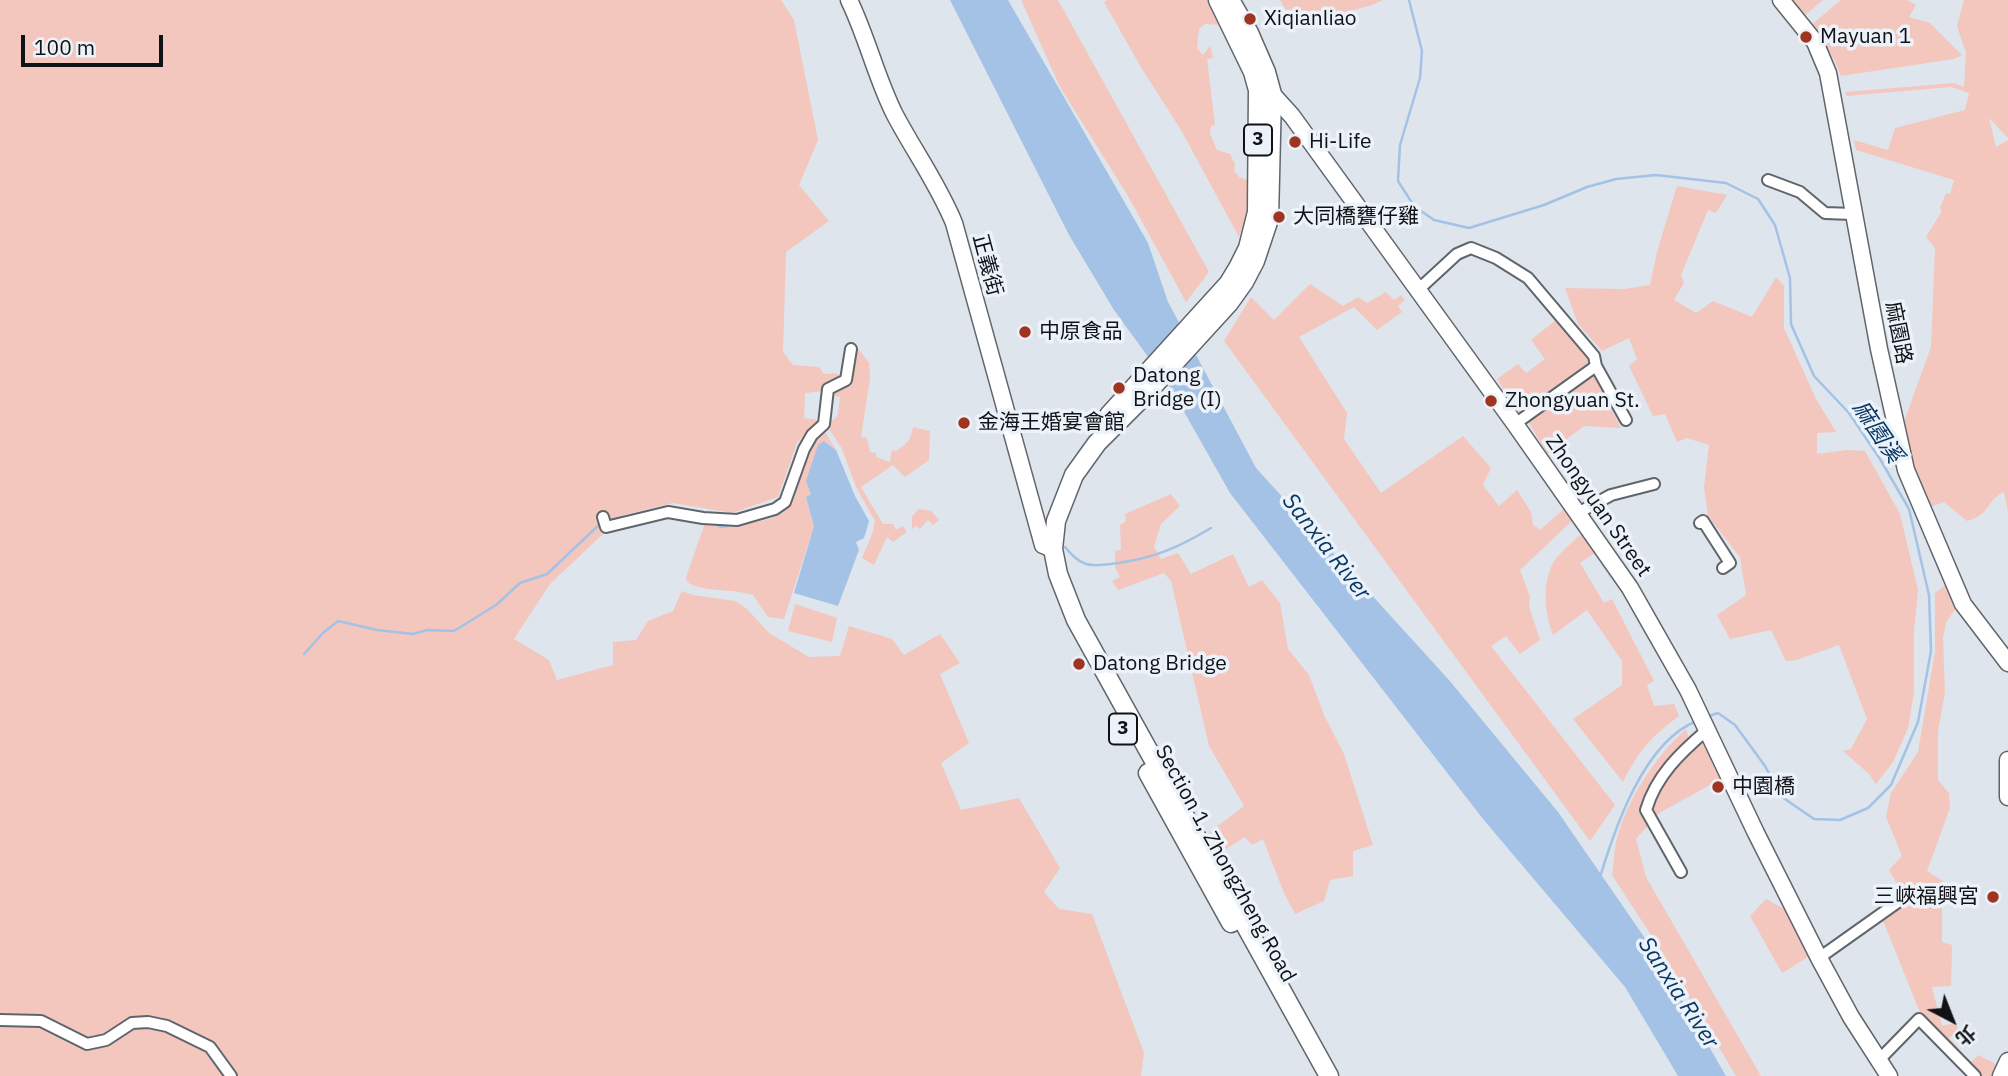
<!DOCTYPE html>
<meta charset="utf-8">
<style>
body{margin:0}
#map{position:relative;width:2008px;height:1076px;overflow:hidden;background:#dee5ec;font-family:"IBM Plex Sans","Noto Sans TC",sans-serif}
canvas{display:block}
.north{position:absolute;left:1917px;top:985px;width:70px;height:70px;-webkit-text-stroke:5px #ecf2f9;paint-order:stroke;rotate:138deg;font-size:19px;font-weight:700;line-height:28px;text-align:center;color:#101215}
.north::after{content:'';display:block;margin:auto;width:24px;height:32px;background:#101215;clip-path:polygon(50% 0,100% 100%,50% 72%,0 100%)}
.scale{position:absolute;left:21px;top:35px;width:142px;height:32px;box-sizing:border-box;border:4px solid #101215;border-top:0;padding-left:9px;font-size:21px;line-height:24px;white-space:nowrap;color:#101215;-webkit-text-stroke:5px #ecf2f9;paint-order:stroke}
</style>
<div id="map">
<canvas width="2008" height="1076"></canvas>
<div class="north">北</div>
<div class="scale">100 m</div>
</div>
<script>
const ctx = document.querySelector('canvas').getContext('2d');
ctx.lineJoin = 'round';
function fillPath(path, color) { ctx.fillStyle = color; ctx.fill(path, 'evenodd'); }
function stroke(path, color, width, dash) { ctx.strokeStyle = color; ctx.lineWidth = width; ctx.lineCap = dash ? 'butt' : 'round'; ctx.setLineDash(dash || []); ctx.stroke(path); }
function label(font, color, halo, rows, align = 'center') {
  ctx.font = font + ' "IBM Plex Sans","Noto Sans TC",sans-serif'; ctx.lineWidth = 7; ctx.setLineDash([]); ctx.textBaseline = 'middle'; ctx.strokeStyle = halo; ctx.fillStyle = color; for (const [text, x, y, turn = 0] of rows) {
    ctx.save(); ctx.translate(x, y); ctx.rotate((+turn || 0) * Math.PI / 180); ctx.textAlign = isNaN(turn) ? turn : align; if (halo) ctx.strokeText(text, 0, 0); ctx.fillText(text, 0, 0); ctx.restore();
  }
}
fillPath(new Path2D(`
 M0,0h781l13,20 24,120 -19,45 30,36 -43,31 -3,100 10,13 26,2 5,7 11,-1 6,3 -16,8 -1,7 -19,2 -1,25 14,2 -21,23 -19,54 -46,16 -59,-10 -50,12 -73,69 -36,55 35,21 8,20 56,-15v-23l23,-2 12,-19 25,-10 9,-20 11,4 42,6 12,8 22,24 40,24 31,-1 9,-30 43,13 12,16 36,-21 20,29 -20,11 29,69 -28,20 20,47 58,-12 41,70 -16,24 15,17 33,5 52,139 -3,23h-1141z
 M1021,0h37l151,272 -23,30 -58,-106 -68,-109z
 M1107,0h101l15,25 -18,-1 -6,5 -2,19 6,7 7,-9 3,12 -6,1 8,66 -4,1 -1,8 7,16 13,4 5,10 -1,7 5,6 10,4 -3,35 -7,21 -58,-107 -39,-61 -38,-67z
 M1280,0h103l-11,5 -72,20 -5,-16 -9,1z
 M1791,0h32l-19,16z
 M1841,0h66l9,5 -7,12 21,6 32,32 -8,4 -113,17 -7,-17 -24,-33z
 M1964,0h44v138l-19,-20 7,29 12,-7v372l-4,-20c-18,8 -13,23 -37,29l-23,-19 -14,5 -17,-29 -12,-48 30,-83 4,-99 -9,-11 16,-26 -2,-3 6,-15 4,1 4,-14 -98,-30 -2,-10 34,10 7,-22 70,-18 4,-17 -18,-6 -105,9v-4l108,-9 10,4 2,-34 -9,-27z
 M1677,186l50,9 -11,18 -8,-3 -27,65 3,8 -10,17 22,13 17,-12 39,16 24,-40 8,9v42l32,71 20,33 -19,1v21l30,-4 18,1 35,63 18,76 -4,42v60l-6,36 -15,34 -17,22 -7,-10 -26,-23 8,-2 16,-30 -28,-74 -43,15 -10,1 -15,-31 -41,9 -13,-24 29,-20 -6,-38 -32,-41 -4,-28 5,-43 -22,-7 -10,4 -12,-28 -12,2 -24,-50 8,-7 -8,-21 -27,13 -24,-27 -13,-36 59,1 26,-4 7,-33z
 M1310,284l33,22 15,-9 9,6 19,-11 8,8 7,-5 4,5 -7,6 4,6 -25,18 -23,-23 -55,30 48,76 -3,26 37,54 82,-57 28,32 -8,17 16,21 18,-16 14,22 2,13 7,5 24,-21 9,11 -53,50 10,27 -1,9 11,34 -20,14 -14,-18 -15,10 124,159 -25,36 -366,-500 27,-44 23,23z
 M1557,319l32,43 -69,52 -23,-35 21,-15 8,9 19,-14 -14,-19z
 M859,350l10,13 1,15 -9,59 6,1 3,14 6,1v4l14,5 2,-12 4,1c11,-7 15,-11 17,-24l17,4 -1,29 -24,17 -12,-12 -32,22 22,37h10l3,6 7,-4 4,6 -14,10 -6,-5 -13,28 -12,-7 11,-26 2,-11 -19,-34 -14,-38 -16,-25 1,-5 7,1 4,-6 2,-17 -10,-2v-5l17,-9 5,-30z
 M1593,374l28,54 -37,-2 -37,28 -20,-35z
 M824,430l12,20 -11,-9 -14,53 -5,3 8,29 -30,93 -16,-2 -15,-22c-21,-7 -48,-2 -66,-13l-1,-5 19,-54c23,1 73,4 87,-20 5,-10 7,-26 10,-37 5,-15 9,-26 22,-36z
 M1171,494l9,12 -19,18 -7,23 7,12 17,-6 13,21 42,-20 16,33 13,-7 18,23 8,46 21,26 15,40 20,39 29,91 -20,6v25l-23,4 -6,21 -29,13 -11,-21 -21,-54 -11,6 -7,-8 -29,18 -9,-21 37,-28 -35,-60 -38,-165 -7,-8 -46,17 -6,-9 8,-4 -5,-10v-16l6,-1 -1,-25 6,-4 -1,-7z
 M918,509l13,2 8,9 -6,5 -5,-5 -8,9 -4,-3 -4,3v-12z
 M1582,533l13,20 -15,10 24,40 8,-4 42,82 -7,4 7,21 20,-2 5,12c-29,22 -40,34 -56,66l-50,-63 49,-34v-24l-35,-51 -34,25c-8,-22 -11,-48 -1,-70 6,-12 21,-23 30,-32z
 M1948,583l10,23 -12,16 -3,16 2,54 -7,39v49l11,13 1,15 -23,63 22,14 -7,22v35l10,3 -1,41 -19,1 10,39 13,-3 5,8 -11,7 22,24 7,-7 22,11 -4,10h-16l-61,-66 -41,-102 25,-14 -14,-24 13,-14 -16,-39 5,-24 27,-41 17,-101v-58z
 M795,604l42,14 -5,24 -44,-11z
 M1686,729l5,18 13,-7 17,39 -62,34 -23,26 10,38 115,199h-25l-74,-124 -50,-77c2,-12 2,-26 5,-37 11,-40 38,-81 69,-109z
 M1766,899l22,12 23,44 -29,18 -32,-57z`), '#f3c7bd');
fillPath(new Path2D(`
 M950,0h58l140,243 20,59 88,166 193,212 109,132 93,135 75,129h-48l-53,-89 -142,-168 -253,-326 -60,-106 -56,-77 -45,-75z
 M824,441l12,9 19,46 14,25 -5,17 -8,4 3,8 -21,56 -44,-13 20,-67 -8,-29 5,-3 -5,-13 12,-36z`), '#a3c2e6');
stroke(new Path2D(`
 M1409,0l13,51 -2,27 -20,67 -2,36 16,25 20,14 35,8 75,-23 43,-18 29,-8 40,-4 70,8 32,16 17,26 15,53 1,46 23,52 35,37 31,46 29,50 20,86 2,56 -13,71 -27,63 -23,23 -28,12 -26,-1 -32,-22 -17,-31 -30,-41 -17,-12 -12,4
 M786,507l4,-2 6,-19
 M608,521l44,-10
 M744,523l20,-5
 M717,524l3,3 14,-2
 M1065,547c6,7 12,14 21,17 11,3 22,0 33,-1 38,-6 60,-16 92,-35
 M304,654l19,-21 15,-12 39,9 36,4 14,-4 27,1 42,-26 24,-22 27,-9 54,-51
 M1600,877c15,-49 44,-136 97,-156`), '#a3c2e6', 2.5);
const street = new Path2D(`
 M1768,180l32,12 25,21 28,1
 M1418,290l39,-36 14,-6 25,10 32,20 66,78 2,10 -81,58
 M1596,366l30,54
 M1578,513l33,-18 43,-11
 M603,517l3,10 62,-15 35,6 34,2 38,-11 10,-7 19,-53 8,-14 12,-11 4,-35 18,-9 5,-31
 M1700,523l3,-2 27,42 -7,5
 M1681,872l-35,-62c10,-34 34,-57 61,-80
 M1819,958l79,-56
 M0,1020l41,1 46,23 19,-4 26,-17 16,-1 19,4 43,21 21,29
 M1879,1060l40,-41 56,57`);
const secondary = new Path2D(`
 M849,0c18,37 28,80 46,115 19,36 43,69 59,108l89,322 10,4
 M1781,0l34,42 13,31 51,276 27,121 57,134 45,59
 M1264,92l8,2 20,22 223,308 115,164 58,102 68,143 63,125 32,59 38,59
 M2008,760v37
 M2001,1076l7,-15`);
const primary = new Path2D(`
 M1230,0l19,33 17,39 6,22 -3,125 -14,42 -11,21 -15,21 -84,92 -48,48 -23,32 -18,46 -3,28 5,25 18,46 253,456
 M1109,415l120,-132 9,-15 10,-20 9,-36 1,-122 -5,-18 -35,-72
 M1148,773l83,150`);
stroke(street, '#60656c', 14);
stroke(secondary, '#60656c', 19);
stroke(primary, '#60656c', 21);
stroke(street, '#fff', 10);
stroke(secondary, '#fff', 16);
stroke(primary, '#fff', 18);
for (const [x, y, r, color] of [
 [1250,19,7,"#9f3521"],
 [1806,37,7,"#9f3521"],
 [1295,142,7,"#9f3521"],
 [1279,217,7,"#9f3521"],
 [1025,332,7,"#9f3521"],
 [1119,388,7,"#9f3521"],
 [1491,401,7,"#9f3521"],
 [964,423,7,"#9f3521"],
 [1079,664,7,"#9f3521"],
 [1718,787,7,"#9f3521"],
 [1993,897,7,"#9f3521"]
]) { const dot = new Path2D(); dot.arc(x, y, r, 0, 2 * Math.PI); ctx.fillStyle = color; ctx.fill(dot); stroke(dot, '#ecf2f9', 2.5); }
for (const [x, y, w] of [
 [1258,140,28],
 [1123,729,28]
]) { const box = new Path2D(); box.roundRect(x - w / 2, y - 15.5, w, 31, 5); ctx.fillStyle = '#ecf2f9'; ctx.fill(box); stroke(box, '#101215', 2); }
label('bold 19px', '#101215', null, [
 ["3",1258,140],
 ["3",1123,729]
]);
label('21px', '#101215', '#ecf2f9', [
 ["Xiqianliao",1264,19],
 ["Mayuan 1",1820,37],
 ["Hi-Life",1309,142],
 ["大同橋甕仔雞",1293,217],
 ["中原食品",1039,332],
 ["Datong",1133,376],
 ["Bridge (I)",1133,400],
 ["Zhongyuan St.",1505,401],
 ["金海王婚宴會館",978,423],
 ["Datong Bridge",1093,664],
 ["中園橋",1732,787],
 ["三峽福興宮",1979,897,"right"]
], 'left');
label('21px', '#101215', '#ecf2f9', [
 ["正義街",987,265,75],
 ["麻園路",1898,333,79],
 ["Zhongyuan Street",1598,506,55],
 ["Section 1, Zhongzheng Road",1225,864,61]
]);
label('italic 23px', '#093763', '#ecf2f9', [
 ["麻園溪",1877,432,56],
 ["Sanxia River",1326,547,52],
 ["Sanxia River",1678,993,57]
]);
</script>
